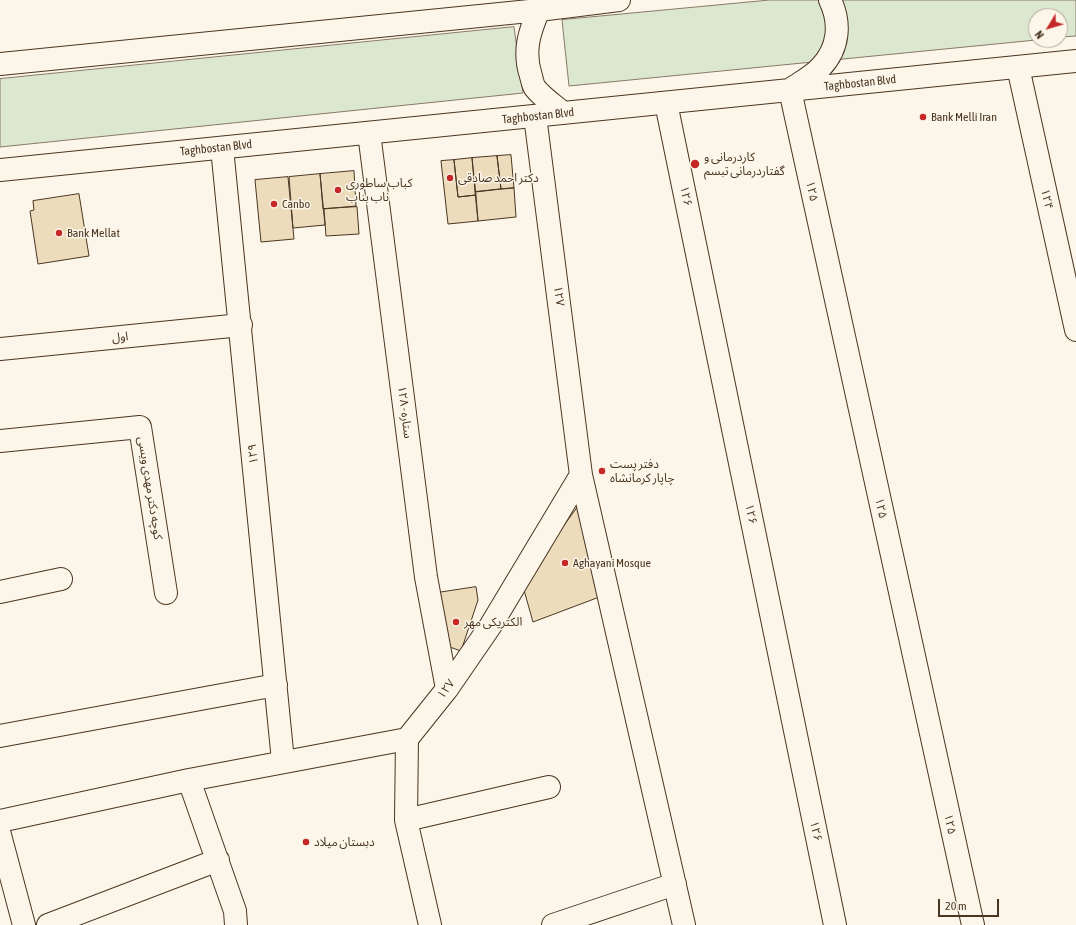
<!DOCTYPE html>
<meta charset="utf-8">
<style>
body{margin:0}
#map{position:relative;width:1076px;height:925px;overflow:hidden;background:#fbf6e9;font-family:"Asap Condensed",sans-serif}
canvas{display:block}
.north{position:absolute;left:1028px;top:8px;width:40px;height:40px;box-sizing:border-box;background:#fbf6e9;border:1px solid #b4a999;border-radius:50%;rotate:232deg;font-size:11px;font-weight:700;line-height:16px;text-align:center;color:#4a3520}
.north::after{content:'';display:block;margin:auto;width:14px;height:18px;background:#c62828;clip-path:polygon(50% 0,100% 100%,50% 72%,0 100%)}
.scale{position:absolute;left:938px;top:899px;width:61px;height:18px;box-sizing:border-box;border:2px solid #4a3520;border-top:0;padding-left:5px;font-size:12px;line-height:14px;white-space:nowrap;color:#4a3520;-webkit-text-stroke:3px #fbf6e9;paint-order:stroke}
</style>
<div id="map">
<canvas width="1076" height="925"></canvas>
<div class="north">N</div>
<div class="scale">20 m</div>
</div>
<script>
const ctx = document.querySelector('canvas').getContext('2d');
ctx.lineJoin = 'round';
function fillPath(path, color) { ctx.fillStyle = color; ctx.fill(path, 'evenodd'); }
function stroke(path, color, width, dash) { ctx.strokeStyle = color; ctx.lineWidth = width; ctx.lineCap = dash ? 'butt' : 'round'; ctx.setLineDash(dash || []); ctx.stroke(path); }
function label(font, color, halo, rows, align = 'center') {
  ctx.font = font + ' "Asap Condensed","Noto Sans Arabic",sans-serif'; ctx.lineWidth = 3; ctx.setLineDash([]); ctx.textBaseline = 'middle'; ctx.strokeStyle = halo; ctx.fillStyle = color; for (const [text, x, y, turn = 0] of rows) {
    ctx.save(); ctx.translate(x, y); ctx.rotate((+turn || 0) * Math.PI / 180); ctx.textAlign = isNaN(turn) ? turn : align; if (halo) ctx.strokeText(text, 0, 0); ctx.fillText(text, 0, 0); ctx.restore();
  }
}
const green = new Path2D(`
 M770,0h306v36l-16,1v-21h-24v24l-467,46 -7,-66z
 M514,27l9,66 -523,54v-68z`);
fillPath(green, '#dce7d0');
stroke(green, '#887966', 1);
const building = new Path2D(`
 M511,155l3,33 -13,1 -4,-33z
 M497,156l4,33 -26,3 -3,-34z
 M472,158l4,37 -18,2 -4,-37z
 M454,160l4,37 18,-2 2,26 -30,3 -7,-63z
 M354,171l2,35 -33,3 -3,-35z
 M320,174l5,51 -32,3 -4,-51z
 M288,177l6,62 -33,3 -6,-62z
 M514,188l2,29 -38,4 -3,-29z
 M79,194l10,62 -51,8 -8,-53 4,-1 -1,-9z
 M357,207l2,27 -33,2 -2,-27z
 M577,508l25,88 -69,26 -11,-39z
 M476,587l2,13 -17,51 -17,-6 -7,-52z`);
fillPath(building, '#ecdcbc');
stroke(building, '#4a3520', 1);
const minor = new Path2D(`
 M1018,67l58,263
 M790,90l183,835
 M666,103l169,822
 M535,116l46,359 103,450
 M369,133l57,444 21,112
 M222,148l61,613
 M0,349l241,-24
 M0,441l140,-14 26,166
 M0,592l61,-13
 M0,736l276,-51
 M189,780l46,131 1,14
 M406,820l143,-33
 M0,821l189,-41 218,-41
 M0,835l24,90
 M48,925l170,-65
 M430,925l-24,-105 1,-81 40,-50 44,-64 90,-150
 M553,925l122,-41`);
const major = new Path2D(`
 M539,10c-10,22 -16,42 -8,66 1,4 2,9 4,12 8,10 19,17 28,25
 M0,64l539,-54 80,-10
 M791,89c10,-7 22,-13 30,-22 18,-19 20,-44 9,-67
 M0,170l1076,-109`);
stroke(minor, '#4a3520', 24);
stroke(major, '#4a3520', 24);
stroke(minor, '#fbf6e9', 22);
stroke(major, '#fbf6e9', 22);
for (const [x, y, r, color] of [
 [923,117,4,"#c62828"],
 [695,164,5,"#c62828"],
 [450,178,4,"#c62828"],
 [338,190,4,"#c62828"],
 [274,204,4,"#c62828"],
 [59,233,4,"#c62828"],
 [602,471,4,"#c62828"],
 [565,563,4,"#c62828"],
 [456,622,4,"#c62828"],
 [306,842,4,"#c62828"]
]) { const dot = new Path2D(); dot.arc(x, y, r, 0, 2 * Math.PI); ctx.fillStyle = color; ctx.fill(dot); stroke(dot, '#fbf6e9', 1.5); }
label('12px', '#4a3520', '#fbf6e9', [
 ["Taghbostan Blvd",860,83,-6],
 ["Taghbostan Blvd",538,116,-6],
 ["Taghbostan Blvd",216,148,-6],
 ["۱۲۵",812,191,78],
 ["۱۲۶",686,196,78],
 ["۱۲۴",1047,199,77],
 ["۱۲۷",559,296,83],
 ["اول",120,337,-6],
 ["۱۲۸ - ستاره",405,412,83],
 ["۱۲۹",253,454,-96],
 ["کوچه دکتر مهدی ویسی",150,488,81],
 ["۱۲۵",881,508,78],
 ["۱۲۶",751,514,78],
 ["۱۲۷",446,689,-53],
 ["۱۲۵",950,824,78],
 ["۱۲۶",816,831,78]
]);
label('12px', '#4a3520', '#fbf6e9', [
 ["Bank Melli Iran",931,117],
 ["کاردرمانی و",704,157],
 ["گفتاردرمانی تبسم",704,171],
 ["دکتر احمد صادقی",458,178],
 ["کباب ساطوری",346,183],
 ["ناب بناب",346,197],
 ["Canbo",282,204],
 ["Bank Mellat",67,233],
 ["دفتر پست",610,464],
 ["چاپار کرمانشاه",610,478],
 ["Aghayani Mosque",573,563],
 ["الکتریکی مهر",464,622],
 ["دبستان میلاد",314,842]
], 'left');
</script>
